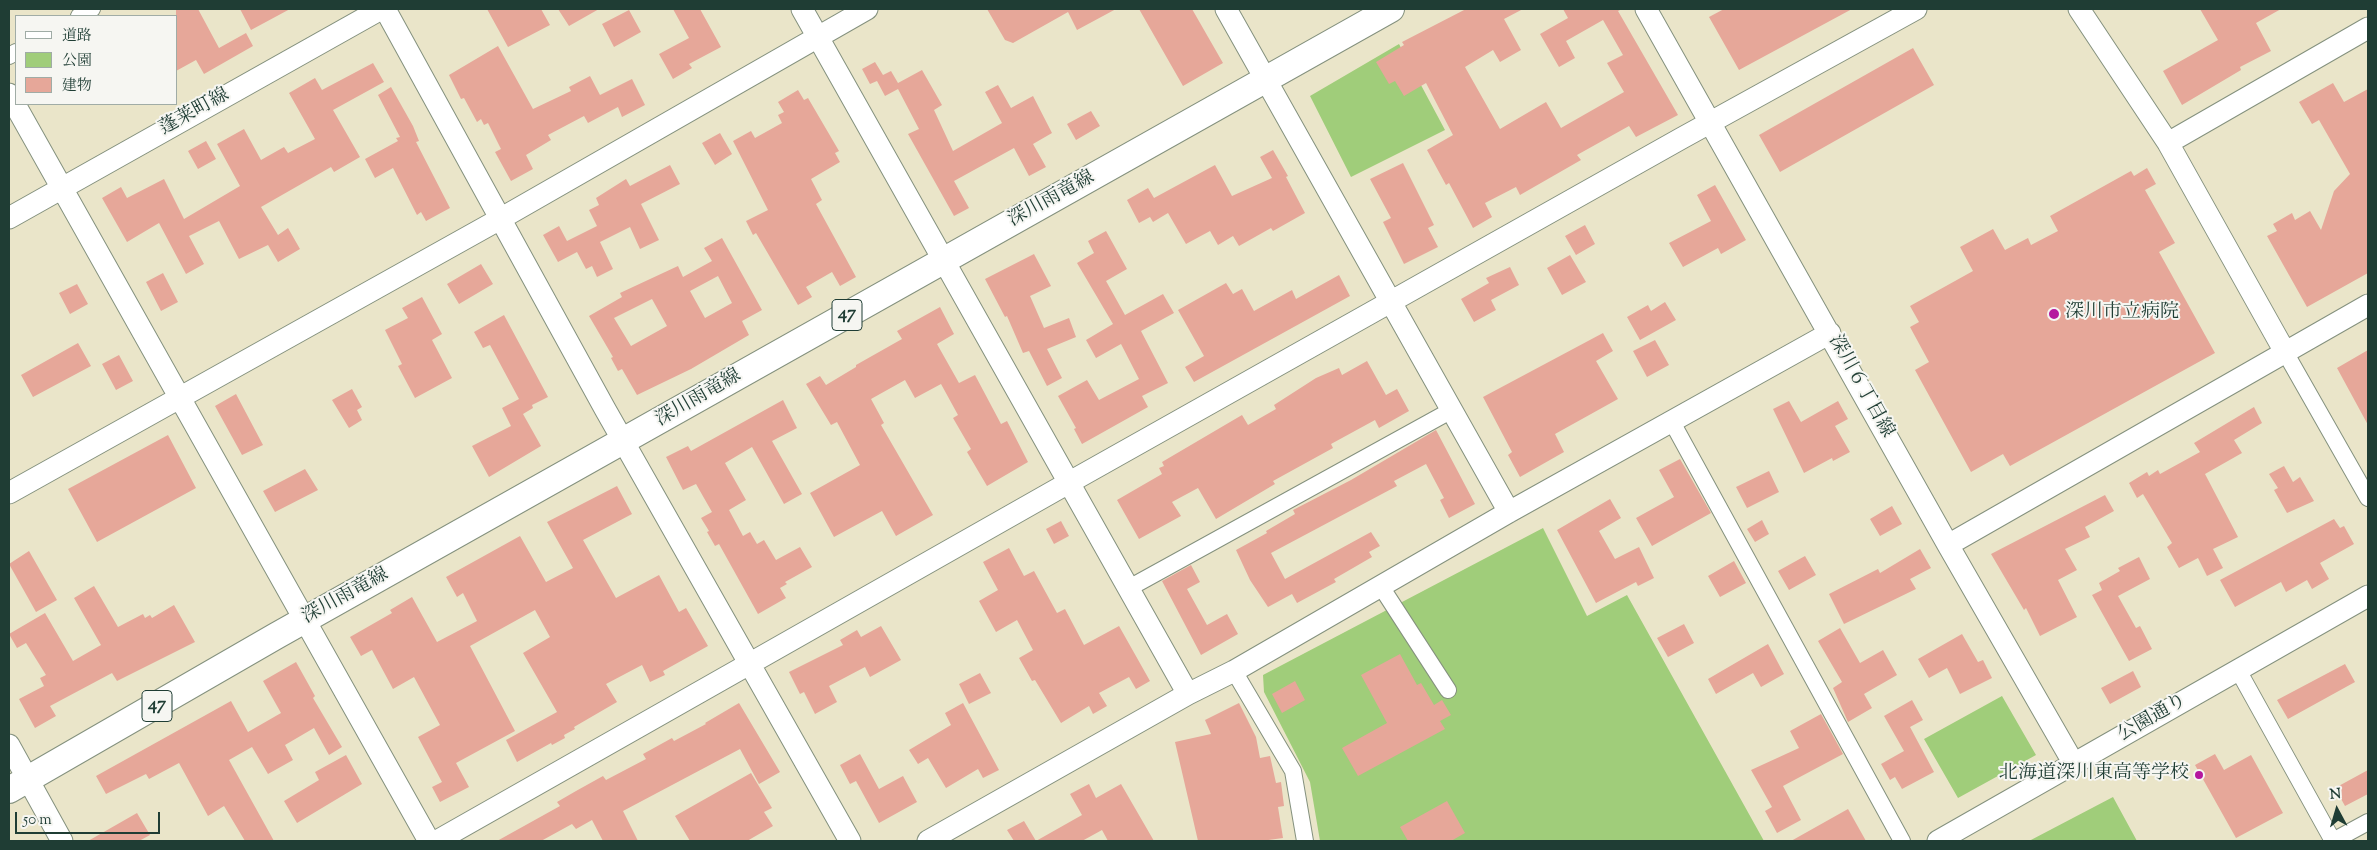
<!DOCTYPE html>
<meta charset="utf-8">
<style>
body{margin:0}
#map{position:relative;width:2377px;height:850px;overflow:hidden;background:#eae5c9;font-family:"Sorts Mill Goudy","Noto Serif JP",serif}
canvas{display:block}
.frame{position:absolute;inset:0;border:10px solid #1f3d34;pointer-events:none}
.legend{position:absolute;left:15px;top:15px;width:162px;height:90px;box-sizing:border-box;background:#f6f6f2;border:1px solid #a0aca6;margin:0;padding:6px 9px;list-style:none;font-size:15px;color:#1f3d34}
.legend li{display:flex;align-items:center;gap:10px;height:25px}
.legend b{width:25px;border:1px solid #a0aca6}
.north{position:absolute;left:2312px;top:785px;width:50px;height:50px;-webkit-text-stroke:4px #f6f6f2;paint-order:stroke;rotate:354deg;font-size:14px;font-weight:700;line-height:20px;text-align:center;color:#1f3d34}
.north::after{content:'';display:block;margin:auto;width:18px;height:22px;background:#1f3d34;clip-path:polygon(50% 0,100% 100%,50% 72%,0 100%)}
.scale{position:absolute;left:15px;top:812px;width:145px;height:22px;box-sizing:border-box;border:2px solid #1f3d34;border-top:0;padding-left:6px;font-size:15px;line-height:18px;white-space:nowrap;color:#1f3d34;-webkit-text-stroke:4px #f6f6f2;paint-order:stroke}
</style>
<div id="map">
<canvas width="2377" height="850"></canvas>
<div class="frame"></div>
<ul class="legend">
<li><b style="height:6px;background:#fff"></b>道路</li>
<li><b style="height:14px;background:#a0cd7a"></b>公園</li>
<li><b style="height:14px;background:#e6a799"></b>建物</li>
</ul>
<div class="north">N</div>
<div class="scale">50 m</div>
</div>
<script>
const ctx = document.querySelector('canvas').getContext('2d');
ctx.lineJoin = 'round';
function fillPath(path, color) { ctx.fillStyle = color; ctx.fill(path, 'evenodd'); }
function stroke(path, color, width, dash) { ctx.strokeStyle = color; ctx.lineWidth = width; ctx.lineCap = dash ? 'butt' : 'round'; ctx.setLineDash(dash || []); ctx.stroke(path); }
function label(font, color, halo, rows, align = 'center') {
  ctx.font = font + ' "Sorts Mill Goudy","Noto Serif JP",serif'; ctx.lineWidth = 4; ctx.setLineDash([]); ctx.textBaseline = 'middle'; ctx.strokeStyle = halo; ctx.fillStyle = color; for (const [text, x, y, turn = 0] of rows) {
    ctx.save(); ctx.translate(x, y); ctx.rotate((+turn || 0) * Math.PI / 180); ctx.textAlign = isNaN(turn) ? turn : align; if (halo) ctx.strokeText(text, 0, 0); ctx.fillText(text, 0, 0); ctx.restore();
  }
}
fillPath(new Path2D(`
 M1399,44l46,86 -94,47 -41,-81z
 M1543,528l44,88 40,-21 137,246h-444l-10,-59 -46,-90 -1,-17z
 M2002,696l34,59 -78,43 -34,-59z
 M2113,797l24,44h-108z`), '#a0cd7a');
fillPath(new Path2D(`
 M176,9h22l21,39 27,-15 7,13 -49,28 -8,-14 -20,11z
 M240,9h50l-39,21z
 M487,9h54l9,16 -42,22z
 M558,9h41l-30,17z
 M673,9h27l21,38 -32,17 3,4 -19,11 -14,-25 30,-16z
 M987,9h129l-39,21 -9,-18 -55,31 -8,-3z
 M1139,9h53l31,54 -40,23z
 M1466,9h57l-19,10 17,31 -21,12 -7,-12 -28,17 35,62 46,-27 15,26 63,-36 -17,-29 16,-8 -20,-35 -37,21 9,17 -16,9 -19,-33 28,-16 -5,-9h59l-4,2 60,104 -42,22 -7,-11 -52,29 4,5 -61,35 -4,-8 -31,16 7,14 -19,11 -24,-45 -3,2 -19,-35 26,-15 -27,-52 -22,13 -9,-15 -6,3 -13,-22 28,-17 -2,-3z
 M1724,9h128l-113,61 -30,-53z
 M2200,9h81l-25,14 15,28 -31,16 1,3 -59,35 -19,-34 55,-31z
 M629,10l12,22 -27,15 -12,-23z
 M498,46l35,63 38,-18 -2,-4 21,-11 10,19 32,-16 13,26 -23,12 -4,-10 -30,16 -4,-7 -36,19 3,5 -25,15 7,14 -22,12 -16,-29 6,-3 -13,-26 -4,2 -3,-6 -4,3 -13,-24 -3,1 -12,-24z
 M1913,48l21,37 -154,87 -21,-37z
 M875,62l8,13 8,-4 7,12 24,-13 20,35 -8,5 19,41 49,-28 -17,-31 13,-7 13,23 22,-12 19,37 -19,11 13,23 -17,9 -15,-28 -60,33 15,27 -15,8 -46,-82 11,-5 -21,-40 -13,7 -8,-15 -7,3 -8,-15z
 M373,63l11,19 -51,28 27,47 -26,15 -3,-5 -70,40 17,28 10,-7 12,21 -22,13 -10,-17 -29,14 -20,-38 -30,15 15,28 -18,10 -27,-51 -32,19 -25,-44 19,-11 6,11 37,-19 20,40 56,-33 -23,-42 27,-15 17,31 23,-13 4,6 27,-14 -26,-46 26,-15 7,12z
 M2333,83l11,19 24,-13v184l-61,34 -40,-71 10,-5 -4,-7 19,-11 3,7 15,-9 11,19 13,-39 16,-17 -31,-54 -7,4 -13,-22z
 M391,87l22,39 6,15 -3,1 34,66 -24,13 -5,-9 -4,3 -24,-47 -18,10 -10,-19 33,-18 -2,-3 4,-1 -22,-42z
 M798,90l6,10 4,-2 31,53 -4,2 5,9 -29,17 11,21 -6,4 40,73 -16,9 -8,-14 -26,15 6,10 -14,8 -42,-72 -3,2 -7,-14 22,-11 -35,-69 18,-10 4,7 27,-15 -4,-8 6,-3 -6,-10z
 M1091,111l9,15 -24,14 -9,-16z
 M720,133l12,21 -17,11 -13,-22z
 M206,141l10,18 -18,10 -10,-18z
 M1273,150l15,26 -2,1 19,36 -32,18 -2,-3 -32,18 -6,-10 -15,9 -8,-14 -24,13 -18,-31 -15,9 -3,-5 -11,6 -12,-23 21,-12 6,10 61,-33 17,31 40,-18 -12,-21z
 M1403,163l31,62 -6,3 10,19 -34,17 -21,-42 8,-4 -21,-39z
 M670,165l10,19 -39,20 18,36 -19,9 -10,-22 -30,15 13,27 -16,8 -5,-11 -6,3 -9,-17 -19,10 -15,-27 16,-9 8,15 30,-15 -8,-16 10,-5 -3,-7 30,-19 4,7z
 M2147,168l9,16 -11,6 30,53 -16,9 56,101 -205,113 -7,-12 -32,18 -56,-102 14,-8 -19,-35 9,-5 -9,-16 63,-35 -13,-24 33,-18 12,21 23,-12 3,7 27,-14 -8,-15 81,-45 3,5z
 M1715,185l31,55 -25,14 -3,-6 -35,19 -14,-24 42,-22 -14,-26z
 M1585,225l10,19 -19,11 -11,-19z
 M1106,231l21,38 -21,12 19,34 38,-21 11,19 -33,18 27,52 -26,13 6,11 -66,37 -8,-15 2,-1 -18,-32 29,-16 12,20 40,-21 -18,-35 -25,14 -10,-18 27,-16 -36,-61 17,-10 -6,-12z
 M722,238l40,72 -20,11 7,14 -58,34 -54,26 -15,-26 -4,2 -7,-13 2,-1 -24,-41 33,-19 -2,-4 58,-27 5,11 29,-16 -8,-13zM718,276l14,27 -27,15 -15,-27zM652,299l15,27 -36,20 -17,-28z
 M1034,254l17,32 -21,10 14,32 25,-10 7,19 -29,12 15,29 -15,8 -18,-35 -6,2 -16,-37 -2,1 -20,-38z
 M1570,255l16,27 -24,13 -15,-27z
 M481,264l12,20 -34,20 -12,-20z
 M1510,267l9,18 -28,15 5,10 -22,12 -13,-23 28,-16 -3,-5z
 M163,273l15,29 -17,9 -15,-29z
 M1339,275l11,21 -156,86 -9,-15 19,-11 -26,-46 48,-27 7,11 9,-5 12,22 38,-21 4,9z
 M77,284l11,20 -18,10 -11,-21z
 M422,297l20,37 -10,6 20,38 -37,20 -17,-32 4,-2 -17,-34 23,-12 -6,-10z
 M1665,302l11,18 -36,20 -13,-23 21,-12 3,6z
 M940,307l14,27 -17,10 22,39 16,-8 26,49 6,-3 21,41 -41,24 -20,-34 4,-3 -18,-31 5,-3 -17,-31 -26,14 -10,-18 -34,19 13,24 -3,2 52,90 -37,21 -14,-25 -48,26 -24,-44 50,-28 -23,-43 -6,3 -25,-41 14,-8 6,9 30,-18v-2l46,-26 -5,-8z
 M504,315l44,82 -16,8 1,3 -10,6 18,32 -52,31 -17,-31 39,-20 -9,-18 17,-9 -29,-54 -7,3 -9,-16z
 M1603,333l10,18 -17,10 22,38 -63,35 9,18 -44,25 -12,-22 4,-3 -29,-55z
 M1655,340l14,25 -22,12 -14,-26z
 M78,343l13,23 -58,31 -12,-22z
 M2368,350v75l-31,-57z
 M119,355l14,26 -17,9 -14,-26z
 M1367,361l19,34 11,-6 12,22 -30,17 -4,-8 -44,24 2,4 -60,33 2,3 -59,35 -18,-31 -26,14 9,14 -42,23 -22,-39 45,-26 -3,-6 5,-2 -2,-4 80,-47 6,10 28,-16 -2,-4 42,-27 23,-10 3,7z
 M352,389l10,18 -5,3 5,10 -13,8 -17,-28z
 M236,394l27,51 -21,10 -27,-49z
 M783,400l14,28 -25,13 30,53 -18,10 -32,-57 -27,16 21,37 -17,10 14,26 7,-4 7,12 7,-4 12,20 24,-13 12,20 -27,15 2,2 -7,4 6,10 -28,16 -39,-70 -4,2 -8,-14 2,-1 -8,-13 11,-6 -16,-28 -13,6 -17,-33 22,-11 3,5z
 M1789,401l12,21 37,-21 10,18 -13,7 15,26 -17,9 -1,-3 -28,15 -31,-64z
 M2254,407l8,16 -28,17 8,13 -37,21 33,63 -25,12 10,19 -16,8 -9,-18 -19,10 -12,-21 5,-4 -29,-49 -6,4 -8,-15 18,-11 2,4 9,-6 2,4 40,-22 -6,-9z
 M1436,430l39,74 -26,14 -9,-18 4,-2 -18,-34 -32,17 3,5 -126,67 14,26 86,-47 9,14 -11,6 3,5 -38,22 2,3 -39,21 -5,-9 -24,13 -18,-27 -14,-30 31,-17 -1,-2 29,-17 -2,-4 58,-30z
 M168,435l28,53 -99,54 -29,-53z
 M1680,459l31,54 -59,33 -16,-28 38,-21 -15,-27z
 M2284,466l9,16 7,-5 14,24 -27,12 -13,-23 4,-2 -9,-14z
 M305,469l13,21 -43,22 -12,-21z
 M1769,471l10,21 -32,16 -11,-21z
 M617,486l15,28 -49,26 33,58 43,-23 20,37 7,-4 22,38 -45,25 2,4 -15,7 -8,-17 -36,19 11,18 -43,25 1,2 -11,6 1,3 -13,7 -1,-2 -34,19 -11,-22 51,-28 -34,-59 27,-16 -15,-27 -65,36 45,85 -59,32 13,24 -29,15 -8,-15 10,-5 -24,-45 22,-12 -26,-48 -21,12 -21,-39 -11,6 -11,-19 42,-24 -2,-3 22,-13 25,45 40,-21 -14,-28 -6,4 -11,-20 74,-41 26,46 27,-14 -26,-46z
 M2105,495l9,16 -29,16 5,10 -25,12 12,21 -19,10 19,37 -37,19 -14,-28 -2,2 -33,-56z
 M1610,499l11,19 -22,13 16,28 24,-12 15,31 -16,8 -2,-4 -40,21 -39,-73z
 M1892,506l10,18 -22,12 -10,-17z
 M2334,519l6,9 4,-2 10,18 -34,19 9,16 -17,10 -5,-9 -21,12 -5,-10 -46,25 -15,-27z
 M1762,520l7,14 -14,8 -8,-13z
 M1061,521l8,15 -15,8 -8,-15z
 M1009,548l15,28 10,-5 23,42 8,-4 19,36 35,-19 31,55 -14,8 -7,-12 -30,16 8,13 -14,8 -4,-8 -28,17 -26,-43 -3,1 -13,-23 14,-8 -16,-30 -21,12 -17,-31 19,-11 -15,-28z
 M1920,549l11,19 -21,11 6,10 -72,35 -15,-30 49,-25 2,4z
 M29,551l28,49 -21,12 -27,-48z
 M1805,556l11,19 -27,15 -11,-19z
 M2139,557l11,22 -32,17 18,32 4,-2 12,23 -23,12 -37,-66 10,-5 -3,-7 21,-12 -2,-3z
 M1734,561l12,22 -26,14 -12,-21z
 M1191,565l9,17 -13,7 20,36 20,-11 11,20 -37,21 -39,-74z
 M94,586l24,41 25,-13 2,4 5,-3 2,3 22,-13 21,37 -78,39 -5,-8 -62,33 6,10 -21,12 -16,-29 25,-13 -4,-8 6,-3 -20,-32 -9,5 -8,-14 36,-21 28,48 28,-16 -27,-47z
 M1684,624l10,19 -26,14 -11,-19z
 M881,626l20,34 -31,17 -5,-10 -36,19 8,16 -22,12 -11,-22 -4,2 -11,-22 54,-27 -3,-5 17,-10 4,7z
 M1840,628l20,35 23,-13 14,25 -33,19 8,14 -24,14 -15,-34 9,-6 -24,-41z
 M1962,634l16,28 5,-2 9,18 -32,16 -13,-26 -18,10 -11,-19z
 M1768,644l16,30 -23,13 -8,-14 -37,21 -8,-15z
 M1400,654l17,31 4,-2 13,22 8,-5 9,15 -11,6 5,8 -87,47 -16,-28 45,-25 -26,-48z
 M296,662l19,34 -2,2 29,49 -13,8 -15,-27 -29,17 8,15 -25,14 -16,-27 -23,13 45,81h-29l-21,-35 -16,10 -29,-53 -30,16 -3,-5 -40,20 -10,-18 135,-75 17,31 33,-19 -18,-32z
 M2345,664l10,18 -67,37 -11,-19z
 M2133,671l8,16 -31,17 -9,-16z
 M980,673l11,20 -22,11 -10,-20z
 M1295,681l10,19 -23,13 -10,-19z
 M1912,700l11,20 -13,7 24,45 -32,17 -7,-12 -5,3 -9,-16 23,-13 -20,-35z
 M739,703l41,69 -21,12 -19,-35 -117,62 15,30h-35l-11,-21 -16,9 -4,-5 -31,17h-44l63,-35 -3,-4 19,-11 27,-15 3,4 40,-21 -3,-5 29,-16 2,3 32,-17 -1,-1z
 M963,703l36,67 -16,8 -5,-9 -32,19 -18,-30 -10,6 -9,-14 42,-25 -6,-12z
 M1239,703l17,34 4,21 10,-2 6,27 5,-1 3,24 -6,1 5,31 -22,3h-63l-23,-99 36,-8 -6,-14z
 M1821,714l22,40 -60,32 18,34 -24,13 -12,-22 7,-4 -21,-37 48,-22 -9,-17z
 M860,754l19,35 24,-13 14,26 -38,21 -23,-42 -6,3 -10,-19z
 M2215,754l9,16 27,-15 32,58 -47,25 -41,-73z
 M346,755l16,29 -65,39 -13,-22 35,-21 -4,-8z
 M2368,770v24l-23,12 -10,-18z
 M751,773l21,35 -8,4 9,14 -26,15h-57l-15,-25z
 M1089,784l7,14 25,-14 33,57h-46l-6,-11 -20,11h-68l-7,-11 17,-9 12,20 46,-26 -12,-21z
 M1447,801l18,32 -14,8h-43l-8,-14z
 M1848,809l18,32h-75z
 M137,813l13,22 -11,6h-51z`), '#e6a799');
const minor = new Path2D(`
 M79,16l13,-7
 M9,56l7,-4
 M2285,352l83,146
 M1672,422l230,419
 M1380,585l68,105
 M1129,588l323,-178
 M2238,670l95,171
 M1234,671l59,100 12,70
 M2333,841l35,-19`);
const tertiary = new Path2D(`
 M385,9l220,400 245,432
 M802,9l386,685
 M1226,9l283,503
 M1646,9l302,536 126,219
 M2079,9l89,134 117,209
 M9,94l420,747
 M2168,143l200,-115
 M9,218l372,-209
 M9,493l491,-274 367,-210
 M1948,545l420,-240
 M9,745l53,96
 M437,841l633,-359 612,-344 234,-129
 M928,841l260,-147 46,-23 275,-159 321,-179
 M1938,841l430,-245`);
const primary = new Path2D(`
 M9,790l267,-154 1115,-627`);
stroke(minor, '#84917e', 18);
stroke(tertiary, '#84917e', 23);
stroke(primary, '#84917e', 28);
stroke(minor, '#fff', 16);
stroke(tertiary, '#fff', 21);
stroke(primary, '#fff', 26);
for (const [x, y, r, color] of [
 [2054,314,6,"#b5179e"],
 [2199,775,5,"#b5179e"]
]) { const dot = new Path2D(); dot.arc(x, y, r, 0, 2 * Math.PI); ctx.fillStyle = color; ctx.fill(dot); stroke(dot, '#f6f6f2', 2); }
for (const [x, y, w] of [
 [847,315,30],
 [157,706,30]
]) { const box = new Path2D(); box.roundRect(x - w / 2, y - 15.5, w, 31, 4); ctx.fillStyle = '#f6f6f2'; ctx.fill(box); stroke(box, '#1f3d34', 1); }
label('bold 18px', '#1f3d34', null, [
 ["47",847,315],
 ["47",157,706]
]);
label('19px', '#1f3d34', '#f6f6f2', [
 ["蓬莱町線",195,113,-29],
 ["深川雨竜線",1052,200,-29],
 ["深川６丁目線",1860,387,61],
 ["深川雨竜線",699,399,-30],
 ["深川雨竜線",346,597,-29],
 ["公園通り",2153,719,-30]
]);
label('19px', '#1f3d34', '#f6f6f2', [
 ["深川市立病院",2065,314],
 ["北海道深川東高等学校",2189,775,"right"]
], 'left');
</script>
